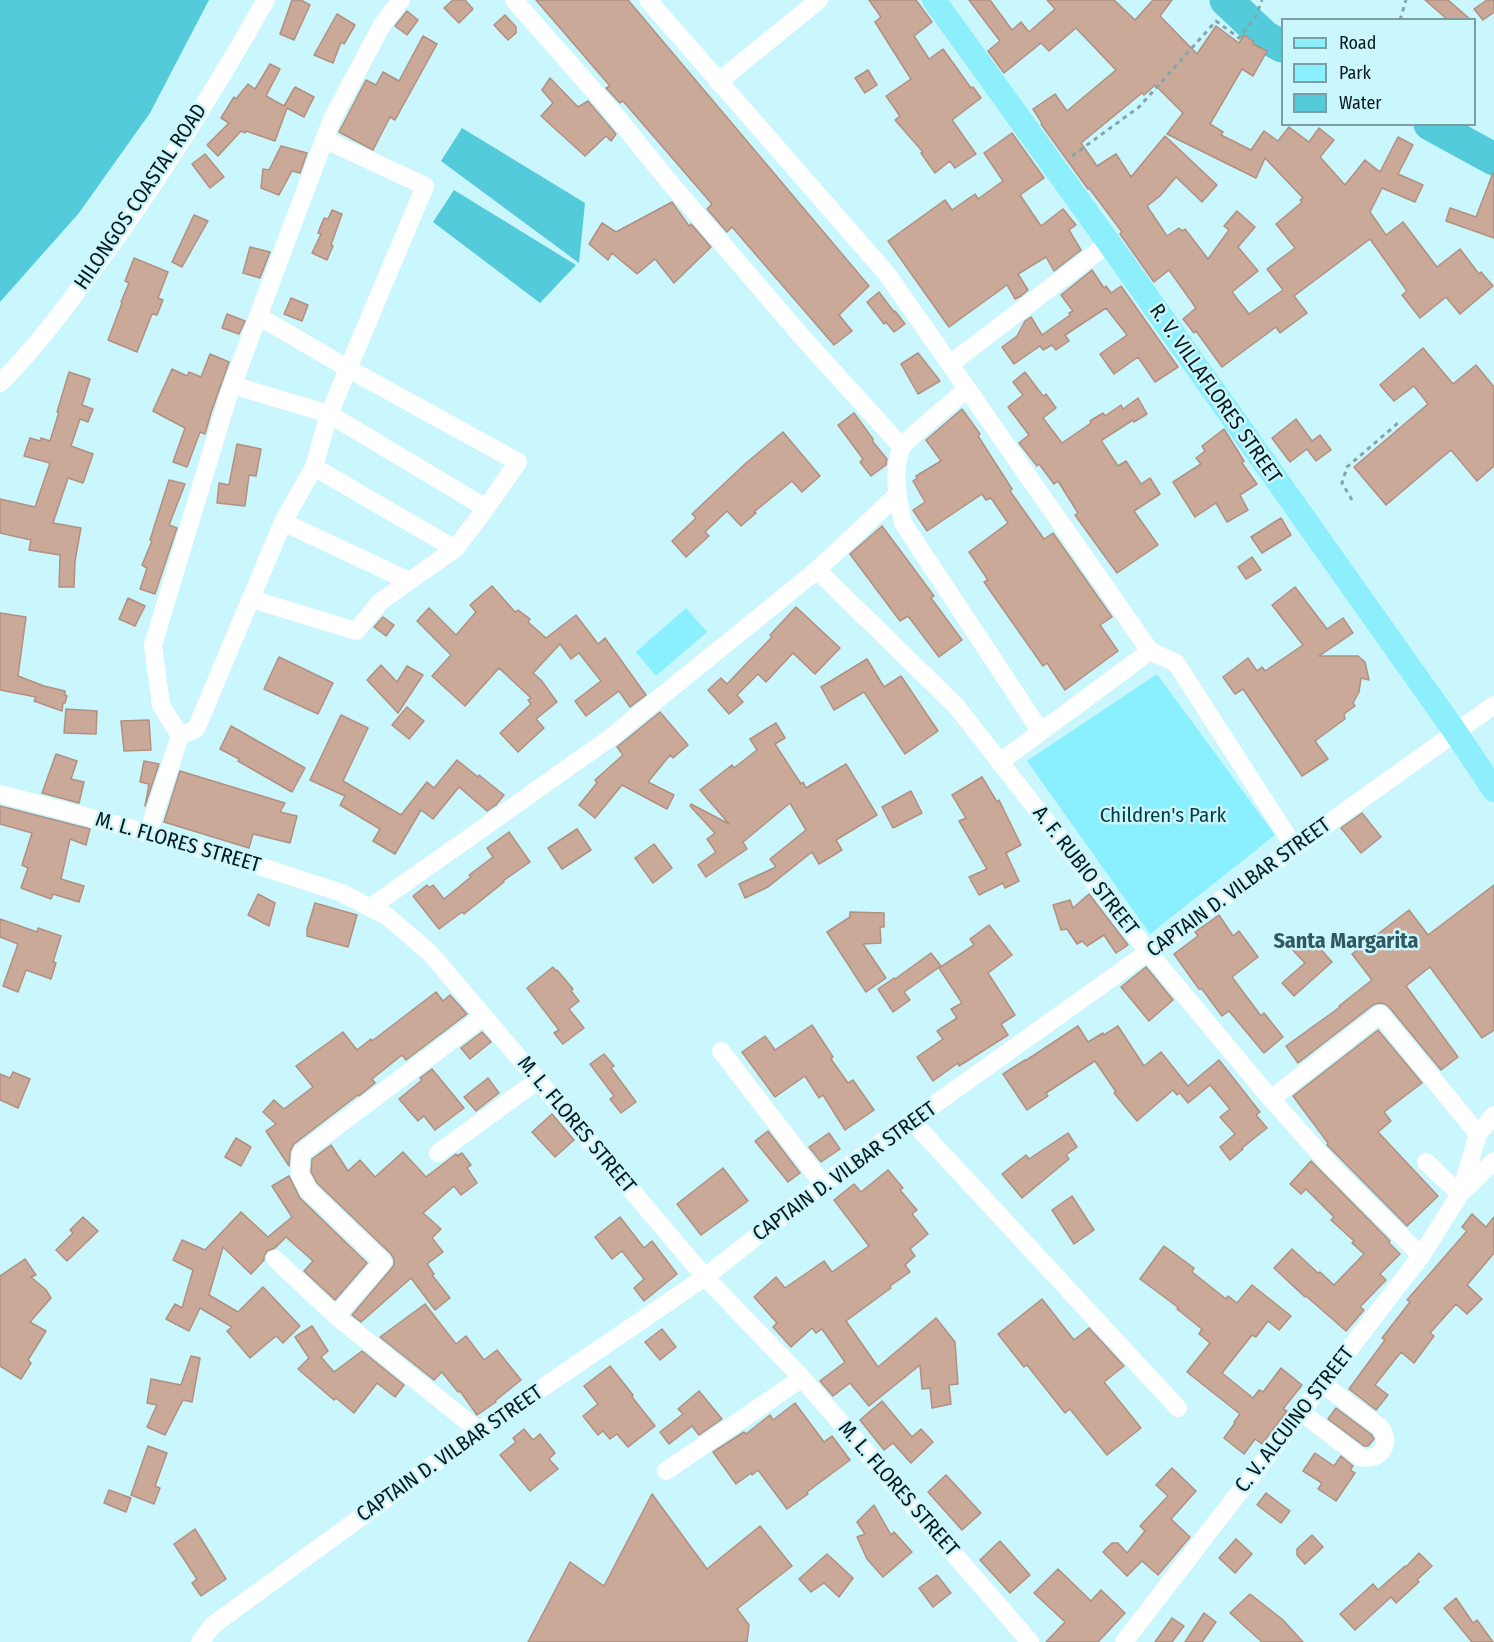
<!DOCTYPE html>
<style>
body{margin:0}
#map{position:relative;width:1494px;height:1642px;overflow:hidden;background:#caf6fd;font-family:"Fira Sans Condensed",sans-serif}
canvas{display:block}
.legend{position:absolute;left:1281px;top:18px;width:195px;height:108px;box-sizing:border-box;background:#caf6fd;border:2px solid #7c9ea3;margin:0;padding:8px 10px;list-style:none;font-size:18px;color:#08191b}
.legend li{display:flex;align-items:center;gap:12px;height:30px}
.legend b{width:30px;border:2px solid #7c9ea3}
</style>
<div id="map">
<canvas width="1494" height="1642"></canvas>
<ul class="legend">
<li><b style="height:8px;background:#8eeffc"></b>Road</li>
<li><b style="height:16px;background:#8aeffe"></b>Park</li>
<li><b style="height:16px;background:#54cbdb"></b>Water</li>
</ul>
</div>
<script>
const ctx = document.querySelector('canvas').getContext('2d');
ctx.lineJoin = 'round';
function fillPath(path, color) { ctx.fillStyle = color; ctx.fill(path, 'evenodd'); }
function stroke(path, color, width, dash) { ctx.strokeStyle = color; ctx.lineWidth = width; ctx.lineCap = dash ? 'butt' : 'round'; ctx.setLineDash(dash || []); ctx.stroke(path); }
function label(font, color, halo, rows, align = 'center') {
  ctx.font = font + ' "Fira Sans Condensed",sans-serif'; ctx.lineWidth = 5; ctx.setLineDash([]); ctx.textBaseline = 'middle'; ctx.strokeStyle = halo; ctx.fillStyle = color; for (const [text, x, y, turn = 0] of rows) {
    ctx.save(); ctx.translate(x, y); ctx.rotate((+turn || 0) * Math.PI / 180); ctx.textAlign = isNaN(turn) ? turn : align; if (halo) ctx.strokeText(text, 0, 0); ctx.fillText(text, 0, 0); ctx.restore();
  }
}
fillPath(new Path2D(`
 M686,608l21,24 -51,44 -20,-24z
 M1157,674l118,161 -125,99 -123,-173z`), '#8aeffe');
fillPath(new Path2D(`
 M0,0h209l-59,113 -71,100 -79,89z
 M462,128l123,75 -6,60 -138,-102z
 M454,190l122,75 -36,38 -107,-81z`), '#54cbdb');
stroke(new Path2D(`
 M1226,0l39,37 17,9
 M1430,124l64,35`), '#54cbdb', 33);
const building = new Path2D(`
 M292,0h9l9,5 -16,35 -14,-6z
 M453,0h12l8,9 -14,14 -15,-15z
 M536,0h92l241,286 -30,29 13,16 -18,14 -102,-118 -5,5 -20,-23 5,-5 -89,-103 -3,2 -14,-15 4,-2z
 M869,0h47l16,22 -18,14 15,23 14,-10 28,39 2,-1 8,11 -29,22 24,34 -21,14 -5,-7 -15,12 -14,-20 2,-1 -28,-32 5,-4 -14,-20 25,-17 -36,-57 6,-5z
 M969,0h21l22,30 9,-8 8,10 26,-23 -8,-9h67l21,20 18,-20h19l-12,16 37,38 19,-28 23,17 5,-8 9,6v3l14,7 -14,25 -11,-7 -32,55 13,8 -2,3 30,15 13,-19 14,10 11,-14 20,15 10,-14 15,12 -14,17 25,28 20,-25 15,12 18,-35 15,8 -15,29 25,11 -8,17 -33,-14 -12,24 16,23 17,-13 34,45 23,-18 19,25 2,-2 12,14 -33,28 -14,-17 -26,21 -18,-23 5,-4 -37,-52 -76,57 13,17 -27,20 -4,-6 -54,40 -26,-36 -2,2 -11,-14 13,-11 -27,-38 -15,12 -34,-48 2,-2 -33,-44 -1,1 -47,-65 1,-1 -9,-14 22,-15 12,17 49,-41 -40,-42 -27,23 -8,-8 -37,30 -16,-22 12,-10zM1155,85l28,28 -16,21 89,44 9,-20 38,40 -3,2 2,2 -26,22 19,24 -28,21 16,21 -34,24 -17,-22 26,-21 -20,-24 17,-20 -18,-16 -13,15 5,4 -21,29 -23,-30 -3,2 -3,-3 -12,8 -20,-30 13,-10 16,-19 26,25 15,-17 -52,-49 -34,41 -15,-23 -19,12 -16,-23 61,-50 2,2z
 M1425,0h23l23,20h-23z
 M1487,0h7v12l-11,8 -9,-11z
 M407,11l11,9 -11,15 -12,-9z
 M337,14l18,11 -11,19 -3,-2 -8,21 -19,-8z
 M505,15l11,12v6l-8,7 -14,-15z
 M423,36l14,8 -42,76 -5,-3 -17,33 -34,-18 27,-52 10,5 7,-13 16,9z
 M270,64l10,5 -14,27 18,10 11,-19 19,10 -10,20 -17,-9 -12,33 -29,-10 -1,2 -4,-2 -23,25 -11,-11 22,-22 -8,-5 13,-21 2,2 12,-15 7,5z
 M868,70l9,15 -12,8 -10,-15z
 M550,78l28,29 10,-6 28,33 -5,7 -5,-5 -21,20 -44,-40 12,-13 -11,-13z
 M1012,133l32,45 -24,17 21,31 22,-17 13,16 -7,5 12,20 -27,21 -8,-14 -28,17 10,16 -7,6 -6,3 -8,-14 -58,42 -61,-86 57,-41 7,10 23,-16 3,5 25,-18 -19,-28z
 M281,146l26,7 -7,20 -8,-2 -13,24 -18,-7 2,-19 6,1z
 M205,154l19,23 -14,11 -18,-24z
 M1493,173h1v65l-48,-17 4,-13 26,9z
 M672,202l17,24 2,-2 20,23 -37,36 -19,-24 -18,15 -25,-21 -4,7 -19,-16 13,-21 14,9z
 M332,210l10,4 -11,31 2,1 -6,14 -15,-7 9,-19 -3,-1 6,-15 4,1z
 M194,215l14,6 -26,46 -10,-5z
 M250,247l20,5 -10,26 -17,-5z
 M134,258l34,14 -10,26 5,2 -6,15 -5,-1 -15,38 -29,-12 14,-37 -1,-1 8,-19 -4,-2z
 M1092,270l12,18 2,-2 5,7 10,-7 57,81 -23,15 -17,-25 -24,17 -14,-20 27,-19 -21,-27 -41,27 4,6 -13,9 -4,-5 -9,5 -3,-4 -26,18 -12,-17 15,-11 8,-15 6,-4 11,18 28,-20 -1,-2 4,-2 -12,-16z
 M879,292l15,20 1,-1 10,13 -11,8 -8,-10 -2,2 -17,-22z
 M291,298l17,7 -6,16 -18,-7z
 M227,314l18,7 -6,13 -17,-6z
 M1423,348l30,36 23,-19 18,22v79l-17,15 -26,-31 -65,55 -32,-38 74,-63 -14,-18 -20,15 -14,-16z
 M918,353l22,28 -22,13 -17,-30z
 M210,354l19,8 -18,51 -6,21 -5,-2 -13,35 -14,-5 12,-34 -32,-17 19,-42 15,7 2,-4 12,5z
 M69,372l21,7 -8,26 11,4 -5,13 -8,-3 -9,27 22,8 -10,29 -15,-5 -15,45 28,5 -6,33 -1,26h-15l1,-32 -31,-5 2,-10 -31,-7v-34l35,8 15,-44 -26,-7 6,-18 10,3 1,-3 9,3 9,-29h-2z
 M1025,372l18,24 3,-2 10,14 -13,10 19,25 29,-20 -1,-2 13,-8 2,3 16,-11 2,4 15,-11 9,16 -13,8 -1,-2 -31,20v2l16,24 8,-5 15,23 9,-6 10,16 -26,17 24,34 -41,28 -42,-58 3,-2 -20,-32 -4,3 -15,-20 -2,2 -18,-23 10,-8 -21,-28 15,-12 -10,-13z
 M962,409l18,25 -2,2 34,53 -2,2 34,48 9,-6 59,84 -12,8 18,26 -53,39 -18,-27 -4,3 -59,-84 4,-2 -19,-28 39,-29 -17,-25 -5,2 -4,-6 -55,37 -14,-21 12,-8 -12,-21 4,-3 -1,-2 25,-15 -15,-21z
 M854,413l19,26v3l14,17 -1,6 -15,11 -11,-14 3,-3 -25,-34z
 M1296,419l16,22 8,-6 11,15 -15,11 -9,-12 -17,13 -18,-24z
 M1224,429l20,32 -2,2 15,21 -17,11 8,15 -21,12 -11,-19 -21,14 -22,-35 28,-18 -5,-6 9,-7 -3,-5z
 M783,432l37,44 -18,16 -10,-11 -38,31 2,1 -15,13 -14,-15 -22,21 4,4 -23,21 -14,-16 24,-23 -4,-4 53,-50z
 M237,444l24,5 -5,27 -7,-1 -4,31 -28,-3 2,-20 10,2z
 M169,480l16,4 -16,41 8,3 -22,66 -15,-5 7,-21 -5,-3 10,-24 -2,-1z
 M1281,518l10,17 -29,18 -11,-16z
 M882,526l52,70 -3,2 31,42 -23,17 -31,-41 -8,5 -50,-67z
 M1252,557l9,13 -15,9 -8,-12z
 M492,586l23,26 3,-2 12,9 -2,3 18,16 30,-23 22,29 7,-6 41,57 -16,12 -11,-16 -33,25 -11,-15 26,-20 -22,-28 -8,6 -11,-15 -27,29 8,7 16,22 -21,17 8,9 -26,24 -18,-19 31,-29 -3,-4 3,-2 -32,-30 -34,38 -33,-30 19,-21 -34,-34 12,-13 27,27 20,-23 -6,-7z
 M1295,587l32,42 16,-11 10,15 -34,23h39l7,6 4,18 -8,-2 -2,14 -6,11 2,3 -11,8 1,5 -30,22 13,18 -26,17 -59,-87 -8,5 -12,-17 25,-19 9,13 5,-4 3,4 38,-26 -31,-40z
 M128,598l17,8 -10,20 -16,-7z
 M796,607l44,41 -25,26 -22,-21 -27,29 -8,-8 -21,21 6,7 -14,12 -21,-24 13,-12 6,6 45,-47 -2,-2z
 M0,613l26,4 -8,59 26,10 21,5v4l2,1 -2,7h-2l-1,8 -28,-10 2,-4 -36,-7z
 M383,617l11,8 -8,11 -12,-9z
 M279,657l54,26 -15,31 -54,-25z
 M867,659l17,28 17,-11 37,55 -33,23 -41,-62 -30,18 -13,-23z
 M381,665l16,17 10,-16 16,9 -25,38 -31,-33z
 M407,707l17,14 -15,18 -17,-14z
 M66,709l31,2 -1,23 -32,-1z
 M660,712l28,33 -15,13 -3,-3 -22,27 26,13 -7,14 -45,-24 -27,33 -16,-13 18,-22 -2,-3 28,-25 -6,-8z
 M341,715l27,13 -25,53 58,34 26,-33 7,6 23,-28 21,17 1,-2 25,20 -8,10 -9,6 -28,-24 -26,32 -12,-9 -26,44 -22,-13 7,-12 -40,-24 5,-9 -35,-16z
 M149,720l2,30 -27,1 -3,-30z
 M776,723l9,15 -10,6 26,40 2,-2 3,6 40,-24 31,51 -41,25 6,10 -23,14 -7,-12 -44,35 -23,11 -6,-14 37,-17 -6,-8 36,-29 -16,-27 -47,39 4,7 -41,28 -8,-12 18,-13 -9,-13 8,-6 -25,-27 1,-2 38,20 -29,-34 32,-25 2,3 23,-18 -7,-11z
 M231,726l74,42 -13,24 -54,-31 1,-2 -19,-10z
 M56,754l21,7 -6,18 13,3 -5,21 -37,-10z
 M144,761l15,3 -14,42 4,-22 -9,-2z
 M180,771l105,32 -5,9 17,4 -7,27 -37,-9 -4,14 -85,-26z
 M982,777l15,25 2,-2 22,45 -15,8 13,28 -14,7 -2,-5 -24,12 -10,-18 18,-8 -28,-48 7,-3 -14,-23z
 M911,791l11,22 -29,15 -11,-21z
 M0,806l90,23 -4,16 -16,-6 -9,40 23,7 -5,16 -26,-8 -2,5 -30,-11 7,-20 -6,-3 10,-32 -32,-9z
 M1362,813l19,24 -20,16 -20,-25z
 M577,829l14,21 -29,19 -14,-21z
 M509,832l21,30 -27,19 1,1 -40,32 -2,-2 -23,17 -26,-33 14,-11 2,3 4,-3 11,14 27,-22 -2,-2 24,-18 -6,-9z
 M654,844l18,24 -19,15 -18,-25z
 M1494,885v145l-12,8 -52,-71 -24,19 52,71 -17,13 -52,-63 -4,-3 -6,-1 -6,2 -75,58 -12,-17 54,-39 -1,-1 33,-26 -20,-26 57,-44 19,25z
 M258,894l17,9 -6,23 -21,-11z
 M1089,894l39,51 -12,8 -12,-18 -17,11 -5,-5 -5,3 -10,-15 -6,1 -8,-25 17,-5 3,8z
 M315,903l42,12 -9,32 -41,-11v-7z
 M850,912l34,1v14h-4l1,16 -18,1 23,34 -20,14 -39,-60 23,-15z
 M1219,915l14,21 6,-5 19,26 -26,20 29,39 3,-3 19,24 -19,16 -35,-42 -7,5 -20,-27h-3l-25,-35 24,-18 -3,-4z
 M0,919l37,13 1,-4 23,8 -8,26 3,1 -5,16 -25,-9 -8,22 -15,-6 15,-42 -18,-7z
 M989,925l23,30 -24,18 27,42 -14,9 7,11 -49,31 -1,-3 -25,18 -16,-24 26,-18 -6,-8 20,-13 -6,-9 11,-6 -23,-35 35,-23 -4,-6z
 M1308,935l24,27 -38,34 -12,-13 23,-20 -19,-20z
 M931,953l10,13 -37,26 6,8 -17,12 -15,-23 16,-11 1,1z
 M553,967l3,4 1,-1 16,19 -2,2 8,10 -10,8 15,19 -21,16 -9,-11 5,-3 -32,-42z
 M1146,967l27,33 -24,21 -28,-34z
 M436,992l7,9 7,-6 17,19 -61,46 -4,-5 -30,24 3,4 -16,13 -1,-1 -64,49 -4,8 -1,14 -23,-35 10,-7 -13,-12 11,-12 10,9 29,-22 -17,-21 47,-34 14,18 14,-11 1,2z
 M812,1025l21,32 -2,2 17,24 5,-3 21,30 -29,20 -22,-35 -4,3 -14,-22 -30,21 -33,-45 23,-16 10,14z
 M1078,1026l10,16 15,-9 1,2 14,-9 26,40 17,-14 27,34 31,-26 41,52 -4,3 11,13 -25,20 1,1 -13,11 -10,-13 15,-13 -15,-17 10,-8 -20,-24 -22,18 -8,-10 -3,2 -4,-5 -36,31 -23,-28 2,-1 -21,-31 -49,32 2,3 -21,14 -24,-36 22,-14v1z
 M1378,1030l44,53 -38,29 7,9 -13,11 60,64 -31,30 -80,-81 1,-2 -35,-47z
 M482,1032l9,10 -21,17 -9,-11z
 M604,1054l10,12 -3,2 25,34 -15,11 -11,-14 4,-3 -24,-32z
 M432,1069l32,39 -29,22 -11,-14 -6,5 -19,-22 23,-19 -2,-2z
 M13,1072l17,7 -12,29 -18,-8v-26l10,4z
 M488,1078l11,15 -23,18 -12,-14z
 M552,1114l22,26 -19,17 -23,-25z
 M768,1131l32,42 -12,9 -33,-41z
 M829,1133l11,16 -19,13 -12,-15z
 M1068,1133l9,14 -11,8 3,4 -47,39 -20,-24 24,-19 3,4z
 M236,1138l15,9 -10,19 -16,-9z
 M331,1145l17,26 12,-11 15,17 28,-25 23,25 30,-23 1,2 5,-3 9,12 -4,3 10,15 -16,12 -7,-9 -31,27 18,16 -9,9 11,14 -16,12 7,10 -2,1 18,23 -15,12 -24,-32 -50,44 -9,-7 39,-46 3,-4v-6l-3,-5 -74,-71 -6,-11 1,-13z
 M1311,1161l79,80 -1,2 11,11 -20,20 6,6 -26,27 4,3 -18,21 -40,-35 -1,1 -31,-29 18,-19 26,24 2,-1 14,13 30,-31 -12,-11 2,-2 -23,-21 3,-3 -28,-28 -5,5 -11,-10z
 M723,1168l25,33 -47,34 -24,-31z
 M888,1170l15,18 -3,2 17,20 -5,4 16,20 -18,15 5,7 -10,9 5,7 -20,14 1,2 -45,33 32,46 58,-49 19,24 3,42 -9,1 2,19 -19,4 -2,-20 -8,1 -2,-24 -51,41 -19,-23 -17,13 -13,-15 25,-19 -23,-33 -6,4 -4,-5 -21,19 -18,-20 4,-4 -23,-26 22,-20 9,11 39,-27 8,11 37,-26 -35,-46 20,-16 7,8z
 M289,1176l11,22 67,65 -32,37 -31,-29 9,-10 -27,-24 -11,11 -8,3 -3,5v4l-13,14 -28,-27 -14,48 29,17 25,-25 37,39 -17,17 -7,-7 -26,22 -23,-27 5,-4 -32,-19 -11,23 -23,-12 9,-15 7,4 11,-38 -20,-10 9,-20 23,10 36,-38 27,25 24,-20 -20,-31z
 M1072,1196l22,34 -20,14 -22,-34z
 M1472,1214l14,13 8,-10v36l-27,32 15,14 -15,15 -11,-10 -26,29 4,3 -20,27 -13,-11 -26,33 13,10 -12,15 -27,-21 36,-49 -3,-2 28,-36 -3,-2 60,-69 -5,-4z
 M83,1217l15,14 -31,30 -11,-11 17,-17 -3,-3z
 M620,1217l24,31 8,-7 25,33 -33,27 -10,-13 10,-9 -22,-28 -10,8 -17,-22z
 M1164,1246l30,22 -2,4 34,27 2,-3 9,7 15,-18 39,31 -12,14 -11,-9 -12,16 -4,-2 -30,38 31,25 6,-8 4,2 18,-24 21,17 -19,24 4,2 -25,33 -7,-5 -11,15 -20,-16 11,-15 -1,-1 6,-8 -53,-42 23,-29 -11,-9 3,-5 -25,-20 2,-1 -39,-29z
 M25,1259l11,16 -5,2 15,13 5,8 -21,24 16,9 -18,29 3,3 -10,16 -21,-13v-90z
 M1042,1299l32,41 15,-12 35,38 -20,16 37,46 -34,27 -37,-46 -5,4 -38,-48 -3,2 -26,-33z
 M425,1304l31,40 10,-8 18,24 13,-10 24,30 -26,21 1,1 -19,13 -17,-24 -2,1 -16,-20 -8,8 -54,-43z
 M312,1326l16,25 -7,6 13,15 28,-21 42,34 -9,12 -18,-14 -23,30 -18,-15 -2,2 -36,-31 11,-11 -14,-21z
 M662,1329l14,18 -16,13 -15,-18z
 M191,1356l9,2 -8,44 -9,-2 -18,35 -18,-8 10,-22 -10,-2 4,-24 30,6z
 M610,1366l23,29 -1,2 23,29 -27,21 -11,-13 -7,5 -7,-8 -5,4 -15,-19 15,-12 -14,-18z
 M699,1391l23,28 -23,16 -7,-9 -23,18 -9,-12 23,-18 -5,-5z
 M882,1401l30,36 9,-8 12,13 -22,21 -18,-20 -9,7 -24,-30z
 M795,1403l29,39 8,-6 18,24 -43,32 1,2 -21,15 -29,-39 -6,5 -1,-2 -15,11 -23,-32 31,-20 2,2 24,-19 3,5z
 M1336,1408l36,27 2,4 -6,7h-4l-36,-27z
 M524,1429l9,11 7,-6 15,19 -6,6 9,10 -28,22 -30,-36 16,-13 -3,-4z
 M148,1446l19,7 -12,33 5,2 -6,16 -23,-9z
 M1315,1453l19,13 7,-10 12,10 -3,4 5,3 -19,28 -18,-12 4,-6 -19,-12z
 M1172,1468l24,23 -25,28 19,18 -32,38 -16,-14 -15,15 -24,-24 9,-9h6l9,10 18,-22 -5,-5 28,-30 -12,-11z
 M946,1475l35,38 -19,17 -34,-38z
 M109,1490l22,8 -5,14 -22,-9z
 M1266,1493l24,18 -9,12 -24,-18z
 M652,1494l55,75 53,-43 32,40 -55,43 12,16 -2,17h-219l42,-80 34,24z
 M874,1505l17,30 3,-3 18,20 -29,25 -16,-18 -10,-22 8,-3 -8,-12z
 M195,1529l31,50 -25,17 -9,-13 5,-4 -23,-35z
 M1312,1535l11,12 -18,17 -8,-9v-6z
 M1236,1539l16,15 -17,19 -16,-15z
 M1000,1541l30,34 -20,18 -30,-33z
 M1419,1553l13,13 -15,14 2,2 -23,21 -5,-6 -36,33 -15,-16 33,-30 5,6 27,-24 1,1z
 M827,1554l26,24 -14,19 -15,-14 -13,9 -12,-13z
 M1058,1569l33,32 10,-11 24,23 -27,29h-52l19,-20 -31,-29z
 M937,1575l14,18 -18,14 -14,-19z
 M1250,1594l33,26 20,22h-41l-32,-29z
 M1456,1598l17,25 4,-3 16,22h-21l-28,-34z
 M1204,1613l12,9 -14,20h-17z
 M1172,1618l12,8 -12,16h-17z`);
fillPath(building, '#cba999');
stroke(building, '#b19080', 1.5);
stroke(new Path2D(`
 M1400,20l6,-20
 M1072,156l67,-49 77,-86 23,17 17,-22 6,-16
 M1352,500l-10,-17 5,-16 51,-44`), '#84a6ab', 3, [4.5, 4.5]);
stroke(new Path2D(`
 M514,0l102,116 50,62 137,160 98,108
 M648,0l239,274 263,377 26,12 119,185
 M718,82l101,-82
 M950,364l159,-121
 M0,383c35,-34 64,-74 93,-113 64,-86 120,-177 173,-270
 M232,385l97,29 157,94
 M967,389c-10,9 -63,52 -66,60 -9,24 -3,50 2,74l138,209
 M314,467l141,82
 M283,522l126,59
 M817,570l140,137 192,246 122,146 61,68 89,89
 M251,599l105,32 25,-30 74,-52 31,-41 32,-46 -169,-93 -91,-53
 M180,736l16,-7 87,-207 31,-55 15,-53 96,-228 -101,-47
 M1000,762l150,-111
 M0,794l148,39 105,31 89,29 46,24 42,36 275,324 97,101 228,264
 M148,833l32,-97 -19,-31 -8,-60 75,-248 104,-278 50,-94 19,-25
 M371,907l239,-169 207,-168 80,-75
 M721,1051l102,133
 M1271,1099l109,-85 98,120
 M912,1121l266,287
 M438,1153l100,-73
 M1426,1162l34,32
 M1461,1192l17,-58 16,-19
 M275,1259l61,57 143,115
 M336,1316l47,-54 -75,-72 -8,-16 1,-21 183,-137
 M1301,1412l59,45c20,5 32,-13 21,-29l-58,-44
 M666,1471l136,-93
 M200,1642l13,-17 266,-194 226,-154 118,-93 671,-479
 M1124,1642l297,-386 39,-62 34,-33`), '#fff', 18);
stroke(new Path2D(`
 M934,0l175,243 347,490 38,57`), '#8eeffc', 24);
label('21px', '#08191b', '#caf6fd', [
 ["HILONGOS COASTAL ROAD",141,197,-56],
 ["R. V. VILLAFLORES STREET",1215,394,55],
 ["M. L. FLORES STREET",178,843,16],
 ["A. F. RUBIO STREET",1085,871,52],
 ["CAPTAIN D. VILBAR STREET",1239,888,-36],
 ["M. L. FLORES STREET",576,1125,50],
 ["CAPTAIN D. VILBAR STREET",845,1172,-36],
 ["C. V. ALCUINO STREET",1295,1420,-52],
 ["CAPTAIN D. VILBAR STREET",450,1454,-35],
 ["M. L. FLORES STREET",898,1489,49]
]);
label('21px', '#033d44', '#caf6fd', [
 ["Children's Park",1163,816]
]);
label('bold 22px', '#30585e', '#caf6fd', [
 ["Santa Margarita",1346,942]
]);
</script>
